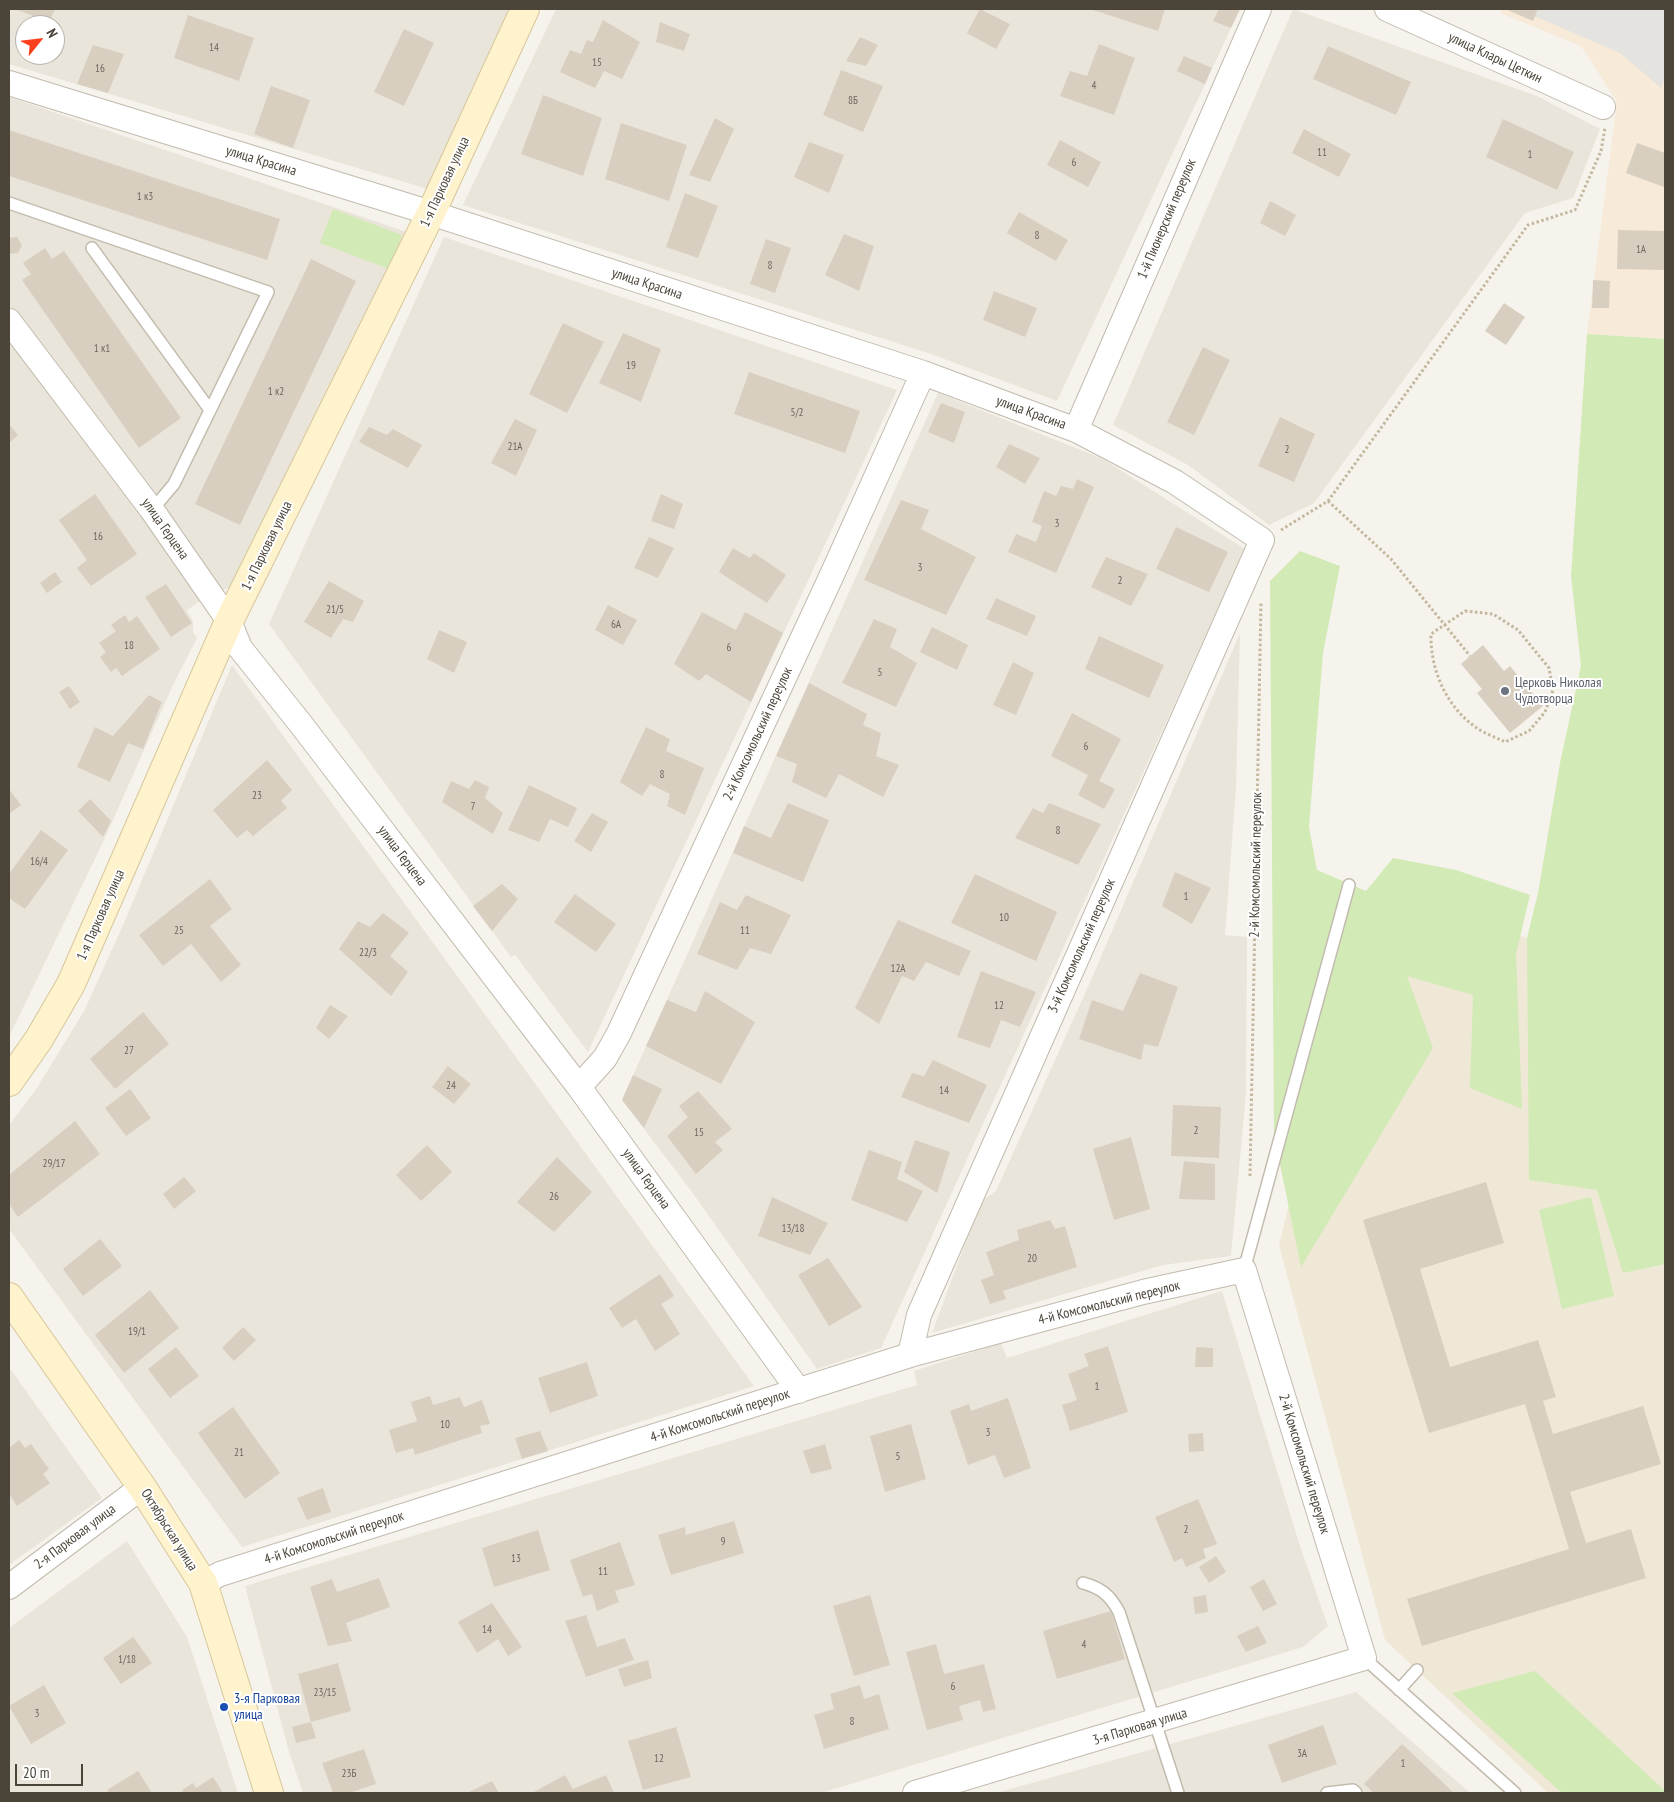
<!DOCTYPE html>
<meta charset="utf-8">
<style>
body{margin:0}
#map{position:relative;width:1674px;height:1802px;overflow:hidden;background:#f6f3ec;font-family:"PT Sans Narrow",sans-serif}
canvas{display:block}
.frame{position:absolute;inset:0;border:10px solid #4b4439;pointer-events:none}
.north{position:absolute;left:15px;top:15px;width:50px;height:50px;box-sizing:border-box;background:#fff;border:1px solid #b7b4b0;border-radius:50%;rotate:61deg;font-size:14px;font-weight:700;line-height:20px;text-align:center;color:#4b4439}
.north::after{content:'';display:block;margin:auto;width:18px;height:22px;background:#fc3f1d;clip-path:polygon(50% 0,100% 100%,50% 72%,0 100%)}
.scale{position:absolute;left:15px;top:1764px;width:68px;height:22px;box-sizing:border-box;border:2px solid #4b4439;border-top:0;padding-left:6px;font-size:15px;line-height:18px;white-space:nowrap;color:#4b4439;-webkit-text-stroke:4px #fff;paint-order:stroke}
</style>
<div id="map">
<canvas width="1674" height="1802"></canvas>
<div class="frame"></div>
<div class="north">N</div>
<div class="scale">20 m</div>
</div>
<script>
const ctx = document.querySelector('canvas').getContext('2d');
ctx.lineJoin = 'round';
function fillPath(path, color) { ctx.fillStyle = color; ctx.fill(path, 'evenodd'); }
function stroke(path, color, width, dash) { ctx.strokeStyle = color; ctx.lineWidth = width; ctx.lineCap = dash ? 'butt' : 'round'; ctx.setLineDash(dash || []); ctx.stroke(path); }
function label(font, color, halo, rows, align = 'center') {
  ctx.font = font + ' "PT Sans Narrow",sans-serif'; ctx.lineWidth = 4; ctx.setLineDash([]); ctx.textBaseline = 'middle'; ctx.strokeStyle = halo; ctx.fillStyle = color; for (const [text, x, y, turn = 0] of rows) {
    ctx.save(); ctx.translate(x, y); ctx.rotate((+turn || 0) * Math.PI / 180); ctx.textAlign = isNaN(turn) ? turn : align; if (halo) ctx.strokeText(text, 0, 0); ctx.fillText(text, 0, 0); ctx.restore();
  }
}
fillPath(new Path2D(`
 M9,9h500l-81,180 -419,-125zM25,25h30v30h-30z
 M556,9h684l-183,392 -126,-47 -468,-149z
 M1293,9l244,87 63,33 -27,69 -48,15 -211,290 -45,22 -81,-60 -75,-40z
 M9,97l398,135 -172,354 -24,8 -24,16 6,12v10l4,6 -24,47 -69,155 -95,197z
 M444,237l453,153 -309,662 -73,-97 -4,2 -242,-333z
 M938,393l163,65 144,91 -364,799 -64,21 -125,-177 -70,-92z
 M1240,633l-4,153 -11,149 22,2 -1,156 -15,163 -68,9 -231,68 49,-132 15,-10 95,-211z
 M232,665l522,721 -512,161 -233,-318v-104l28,-37 47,-77 40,-88z
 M1222,1291l77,252 29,83 -25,21 -482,146h-518l-14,-41 -44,-166 672,-201 -3,-14 87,-28 6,15z
 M9,1367l93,131 -93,67z
 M127,1541l60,96 51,156h-229v-165z
 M1356,1692l114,101h-474z`), '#eae5da');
fillPath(new Path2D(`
 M1502,9h163v330l-78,-5 30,-232 -36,-56 -81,-33z`), '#f7ead8');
fillPath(new Path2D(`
 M1366,891l161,47 138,44v811h-117l-163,-153 -106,-395z`), '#efe8d6');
fillPath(new Path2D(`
 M333,209l69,26 -13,34 -69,-26z
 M1587,334l78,5v925l-42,9 -26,-83 -68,-10 -2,-242 11,-45 22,-130 21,-97 -10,-90z
 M1300,551l40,15 -17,87 -14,174 8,43 49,21 27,-33 63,12 74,25 -14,59 6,155 -52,-21 3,-93 -66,-19 26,72 -132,219 -27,-132 -4,-554z
 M1591,1197l23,99 -52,13 -23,-99z
 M1535,1671l128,118h2v4h-103l-110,-100z`), '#d2eab5');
fillPath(new Path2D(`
 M1518,9h147v68l-4,11 -41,-35z`), '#e5e3e0');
fillPath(new Path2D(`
 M15,9h40l-6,13z
 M980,9l30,15 -14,25 -29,-16z
 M1090,9h75l-7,22z
 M1219,9h21l-9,19 -18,-7z
 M1505,9h33l-5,12z
 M188,15l66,23 -15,43 -65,-23z
 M603,20l37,22 -18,37 -18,-8 -9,17 -35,-16 10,-22 11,4 6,-14 6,2z
 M660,22l30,12 -6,17 -28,-9z
 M404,29l30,14 -30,63 -30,-14z
 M860,37l18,8 -12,21 -20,-5z
 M1099,44l36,14 -21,57 -54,-19 10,-25 17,5z
 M93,45l31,9 -16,39 -31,-9z
 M1328,46l83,36 -15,33 -83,-36z
 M1184,56l28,12 -7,16 -28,-13z
 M841,70l42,16 -20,46 -40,-17z
 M271,86l39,14 -17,48 -39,-14z
 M543,95l59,23 -19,58 -62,-22z
 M715,118l19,11 -24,53 -21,-7z
 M1503,119l71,33 -17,38 -71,-33z
 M621,123l66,22 -18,56 -64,-22z
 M1304,129l47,25 -12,23 -47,-24z
 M9,130l271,89 -13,41 -258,-84z
 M1060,140l41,22 -13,25 -41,-22z
 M809,142l35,13 -15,38 -35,-16z
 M1637,143l28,10 -1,34 -38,-14z
 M685,193l33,13 -20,52 -32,-11z
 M1270,201l26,14 -11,21 -25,-13z
 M1019,212l49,28 -12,21 -49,-28z
 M1618,230l47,1v39l-48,-1z
 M844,234l30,12 -15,45 -34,-16z
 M17,237l5,8 -4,8 -9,1v-16z
 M766,239l25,9 -16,45 -25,-9z
 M45,248l7,11 12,-8 117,167 -42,30 -117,-168 9,-6 -8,-11z
 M311,259l45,22 -116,244 -45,-21z
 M1593,280l17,1 -1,27h-17z
 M994,291l43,17 -12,29 -42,-17z
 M1504,303l21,14 -19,28 -21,-14z
 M563,323l41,19 -37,71 -38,-19z
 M623,333l38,16 -20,53 -42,-19z
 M1203,347l27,13 -36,75 -27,-13z
 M749,372l111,39 -15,42 -111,-39z
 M941,403l24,9 -11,31 -26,-11z
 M1280,417l35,17 -21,48 -36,-16z
 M515,419l22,11 -21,46 -25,-13z
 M9,424l9,11 -9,8z
 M369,427l18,8 6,-6 29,16 -14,23 -49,-26z
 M1009,444l31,14 -15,26 -29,-17z
 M1077,479l17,8 -38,86 -48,-21 8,-18 20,8 6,-16 -10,-4 12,-31 12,5 5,-10 12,3z
 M95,494l42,60 -46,32 -14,-18 10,-8 -28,-40z
 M661,494l22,10 -9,25 -23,-8z
 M901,500l28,10 -8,19 55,28 -30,58 -82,-35z
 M1176,527l52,25 -19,40 -53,-23z
 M649,537l25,11 -16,30 -24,-10z
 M733,548l17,10 4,-5 32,22 -19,28 -48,-31z
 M1106,557l42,17 -17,32 -40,-19z
 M55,572l7,10 -15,11 -7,-10z
 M329,581l35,20 -11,21 -10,-3 -12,19 -27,-16z
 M166,584l26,39 -21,14 -26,-40z
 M996,598l40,18 -9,20 -41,-17z
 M608,605l29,15 -14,25 -28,-15z
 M702,612l34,18 9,-18 38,21 -32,69 -45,-28 -7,7 -25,-17z
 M125,615l4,7 8,-6 23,33 -38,27 -6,-8 -5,4 -11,-15 6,-5 -7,-9 17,-12 -5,-6z
 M874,619l23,10 -7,18 27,16 -21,44 -54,-24z
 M932,627l36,18 -11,25 -37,-18z
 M439,630l28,12 -13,31 -27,-14z
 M1099,636l65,29 -15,33 -64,-29z
 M1483,645l21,26 6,-5 33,40 -33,27 -33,-40 5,-4 -21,-25z
 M1013,662l21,11 -18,42 -23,-10z
 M809,683l58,31 -4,11 18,8 -5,23 23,9 -16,32 -44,-23 -13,24 -34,-16 5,-18 -21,-8z
 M69,686l11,16 -10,7 -11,-17z
 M149,695l13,7 -19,47 -15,-6 -18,39 -33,-15 18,-40 18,9z
 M1072,713l49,26 -22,42 16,8 -11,20 -26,-14 10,-20 -37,-19z
 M646,727l24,12 -4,12 38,17 -19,47 -18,-9 3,-12 -20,-10 -8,12 -22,-14z
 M267,760l25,30 -11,11 6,7 -34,28 -6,-6 -10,8 -24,-28z
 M475,780l14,7 -4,11 18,15 -10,21 -51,-32 9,-21 18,8z
 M529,785l48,23 -9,19 -18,-8 -11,23 -31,-12z
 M9,789l12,16 -12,9z
 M90,799l21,22 -8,16 -25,-26z
 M788,803l41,17 -26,62 -70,-29 11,-27 27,12z
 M1049,803l52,21 -23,41 -63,-27 18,-30 10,5z
 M592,813l16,9 -17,30 -17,-11z
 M41,830l27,20 -43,59 -16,-11v-24z
 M1175,872l36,16 -19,36 -30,-18z
 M975,874l82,38 -21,49 -85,-38z
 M210,879l22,30 -22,17 31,39 -20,17 -30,-38 -28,22 -24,-31z
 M502,884l16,15 -26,32 -19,-25z
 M575,894l41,30 -20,28 -42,-30z
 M746,895l45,20 -20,39 -21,-6 -13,22 -40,-16 23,-52 17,8z
 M383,913l26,20 -19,23 18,16 -17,24 -52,-47 19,-28 12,6z
 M898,920l73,31 -12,25 -33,-14 -12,19 -12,-5 -23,48 -24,-16z
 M981,971l55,21 -16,35 -19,-7 -11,28 -33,-11z
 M1140,973l38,14 -20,60 -14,-3 -3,16 -62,-21 13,-39 31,11z
 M705,991l50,31 -34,62 -75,-38 21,-46 29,12z
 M330,1005l18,11 -19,23 -13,-11z
 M143,1012l26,32 -54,45 -25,-30z
 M933,1060l54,25 -18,38 -68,-26 11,-24 12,3z
 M448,1066l23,18 -17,20 -22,-17z
 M633,1075l29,14 -18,39 -22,-28z
 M130,1089l21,29 -25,18 -21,-28z
 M698,1091l34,38 -17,13 8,8 -27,24 -29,-38 21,-19 -9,-11z
 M1173,1105l48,2 -2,51 -48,-2z
 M75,1121l25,33 -82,63 -9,-13v-29z
 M1131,1137l19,72 -36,11 -21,-71z
 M915,1140l35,12 -13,41 -33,-21z
 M427,1145l25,27 -31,29 -25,-26z
 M869,1150l33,12 -5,17 26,12 -16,31 -56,-22z
 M557,1157l35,35 -38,40 -37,-30z
 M1184,1161l31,3v36l-36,-1z
 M184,1177l12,14 -22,18 -11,-15z
 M1486,1182l18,61 -84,26 30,98 88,-27 18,57 -13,4 10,33 90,-28 18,58 -91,28 16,51 45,-14 15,49 -224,68 -15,-47 162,-50 -44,-145 -96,29 -66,-213z
 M772,1197l56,26 -18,32 -52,-19z
 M1050,1220l5,9 10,-3 12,41 -74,24 3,8 -16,5 -9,-24 13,-5 -8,-23 33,-12 -2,-10z
 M100,1239l22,27 -39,30 -20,-27z
 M828,1258l34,49 -33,19 -31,-51z
 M660,1274l14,22 -13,8 19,30 -25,17 -19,-32 -14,9 -13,-20z
 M150,1290l29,38 -55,45 -29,-38z
 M243,1327l13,13 -22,21 -12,-13z
 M1108,1346l20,66 -58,19 -8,-26 15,-5 -9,-26 21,-8 -5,-12z
 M176,1347l23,29 -29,22 -22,-29z
 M1196,1347l17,1v19h-18z
 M587,1362l11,34 -48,17 -12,-35z
 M430,1396l3,9 27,-8 4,10 18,-7 8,24 -10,2 2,7 -67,22 -2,-7 -17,5 -7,-23 28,-9 -6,-19z
 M1008,1398l23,70 -27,10 -9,-23 -27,10 -18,-54 19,-7 2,7z
 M233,1407l47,66 -35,26 -47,-66z
 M911,1424l15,55 -41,13 -15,-56z
 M540,1431l8,20 -26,8 -7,-21z
 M1203,1433l1,18 -15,1 -1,-18z
 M19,1440l6,8 6,-4 18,25 -6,5 7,9 -33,23 -8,-12v-46z
 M825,1444l7,25 -21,5 -8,-23z
 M323,1488l8,24 -24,8 -10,-22z
 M1198,1499l19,45 -14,5 3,9 -20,9 -4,-9 -8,4 -19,-45z
 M734,1521l10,32 -73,22 -13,-40 27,-8 1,8z
 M538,1530l12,40 -56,17 -12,-39z
 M620,1542l15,43 -20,6 4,11 -22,9 -5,-17 -9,3 -13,-37z
 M1216,1556l10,16 -17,11 -10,-16z
 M379,1578l11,29 -44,16 6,18 -24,5 -18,-59 22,-8 5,13z
 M1264,1579l13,25 -14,7 -13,-24z
 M870,1595l20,70 -36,11 -21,-70z
 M1206,1595l2,17 -13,2 -2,-17z
 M492,1603l30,44 -14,9 -10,-17 -21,14 -19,-31z
 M1111,1611l14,48 -68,20 -14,-48z
 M586,1615l11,32 28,-9 9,22 -48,17 -21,-56z
 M1258,1626l9,17 -21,9 -9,-16z
 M133,1637l19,26 -31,21 -18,-26z
 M936,1644l8,30 40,-10 12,45 -13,3 -3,-12 -21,6 4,14 -36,10 -21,-78z
 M648,1660l4,18 -28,9 -6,-18z
 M338,1663l13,48 -40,11 5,16 -20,5 -4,-16 19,-5 -13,-48z
 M44,1685l22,38 -35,21 -22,-38z
 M860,1685l4,14 15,-5 10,35 -65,20 -10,-34 20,-6 -4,-15z
 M1323,1725l14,39 -55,19 -14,-38z
 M676,1727l15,50 -48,13 -15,-49z
 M1402,1744l52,49h-80l-10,-9z
 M364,1749l12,35 -27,9h-16l-11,-30z
 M138,1771l14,22h-43l-2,-3z
 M565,1775l8,14 33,-14 8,18h-82z
 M213,1777l9,14 -3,2h-35l-2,-3 11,-7 3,5z
 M492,1781l7,12h-32z`), '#d8cfc1');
const lane = new Path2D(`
 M9,203l259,89 -94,192 -22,26
 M92,248l118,162
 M1244,1270l105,-385
 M1083,1583c18,5 27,12 36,29l59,181
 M1364,1658l151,135
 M1399,1690l18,-20
 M1327,1793l26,-3 3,3`);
const street = new Path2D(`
 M1387,9l216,98
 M9,83l422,130 492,160 153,57 99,52 87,58 -343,775 -9,40
 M9,321l143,189 77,111 11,27 60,75 279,364 220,304
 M1076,430l183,-421
 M579,1087l26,-29 14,-25 212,-456 92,-204
 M203,1583l17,-9 690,-219 233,-63 101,-22 120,388 -449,135
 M9,1587l133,-100`);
const secondary = new Path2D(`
 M9,1082l30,-43 32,-55 158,-363 202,-408 94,-204
 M9,1297l133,190 61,96 66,210`);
stroke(lane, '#c2bbae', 14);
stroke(street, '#c2bbae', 26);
stroke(secondary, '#d6c79b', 30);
stroke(new Path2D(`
 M1328,501l63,58 79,97
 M1281,530l47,-29 200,-276 47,-15 26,-59 4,-23
 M1465,611l28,3 25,16 31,38 4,22 -8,22 -16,19 -24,11c-9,-5 -20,-8 -28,-14 -30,-20 -47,-58 -46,-94z
 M1250,1176l11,-574`), '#c4b79f', 3, [2.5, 2.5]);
stroke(lane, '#fff', 11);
stroke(street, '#fff', 24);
stroke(secondary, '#fff3cd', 28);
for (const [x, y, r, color] of [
 [1505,691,5,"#6b7280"],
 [224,1707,5,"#1a4fb4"]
]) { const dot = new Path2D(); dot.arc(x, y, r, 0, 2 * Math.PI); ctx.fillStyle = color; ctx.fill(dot); stroke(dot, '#fff', 2); }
label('11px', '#6e675b', null, [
 ["14",214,48],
 ["15",597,63],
 ["16",100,69],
 ["4",1094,86],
 ["8Б",853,101],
 ["11",1322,153],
 ["1",1530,155],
 ["6",1074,163],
 ["1 к3",145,197],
 ["8",1037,236],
 ["1А",1641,250],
 ["8",770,266],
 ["1 к1",102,349],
 ["19",631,366],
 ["1 к2",276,392],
 ["5/2",797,413],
 ["21А",515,447],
 ["2",1287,450],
 ["3",1057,524],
 ["16",98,537],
 ["3",920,568],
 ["2",1120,581],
 ["21/5",335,610],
 ["6А",616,625],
 ["18",129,646],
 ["6",729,648],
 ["5",880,673],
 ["6",1086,747],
 ["8",662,775],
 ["23",257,796],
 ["7",473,807],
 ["8",1058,831],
 ["16/4",39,862],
 ["1",1186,897],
 ["10",1004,918],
 ["25",179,931],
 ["11",745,931],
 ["22/3",368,953],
 ["12А",898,969],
 ["12",999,1006],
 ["27",129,1051],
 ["24",451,1086],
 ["14",944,1091],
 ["2",1196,1131],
 ["15",699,1133],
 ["29/17",54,1164],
 ["26",554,1197],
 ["13/18",793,1229],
 ["20",1032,1259],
 ["19/1",137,1332],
 ["1",1097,1387],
 ["10",445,1425],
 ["3",988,1433],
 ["21",239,1453],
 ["5",898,1457],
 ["2",1186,1530],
 ["9",723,1542],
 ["13",516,1559],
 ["11",603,1572],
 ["14",487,1630],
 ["4",1084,1645],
 ["1/18",127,1660],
 ["6",953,1687],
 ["23/15",325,1693],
 ["3",37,1714],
 ["8",852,1722],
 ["3А",1302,1754],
 ["12",659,1759],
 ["1",1403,1764],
 ["23Б",349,1774]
]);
label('14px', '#4b4439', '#fff', [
 ["улица Клары Цеткин",1495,58,25],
 ["улица Красина",261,161,17],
 ["1-я Парковая улица",445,182,-65],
 ["1-й Пионерский переулок",1167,219,-67],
 ["улица Красина",647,284,18],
 ["улица Красина",1031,413,20],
 ["улица Герцена",165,529,55],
 ["1-я Парковая улица",267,546,-64],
 ["2-й Комсомольский переулок",758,734,-65],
 ["улица Герцена",402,856,53],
 ["2-й Комсомольский переулок",1256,865,-89],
 ["1-я Парковая улица",101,915,-66],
 ["3-й Комсомольский переулок",1082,946,-66],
 ["улица Герцена",646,1179,54],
 ["4-й Комсомольский переулок",1109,1303,-14],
 ["4-й Комсомольский переулок",720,1416,-18],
 ["2-й Комсомольский переулок",1304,1464,73],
 ["Октябрьская улица",169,1530,58],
 ["2-я Парковая улица",75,1537,-37],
 ["4-й Комсомольский переулок",334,1538,-18],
 ["3-я Парковая улица",1140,1727,-17]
]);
label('14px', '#5b616d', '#fff', [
 ["Церковь Николая",1515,683],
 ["Чудотворца",1515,699]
], 'left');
label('14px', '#164399', '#fff', [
 ["3-я Парковая",234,1699],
 ["улица",234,1715]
], 'left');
</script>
